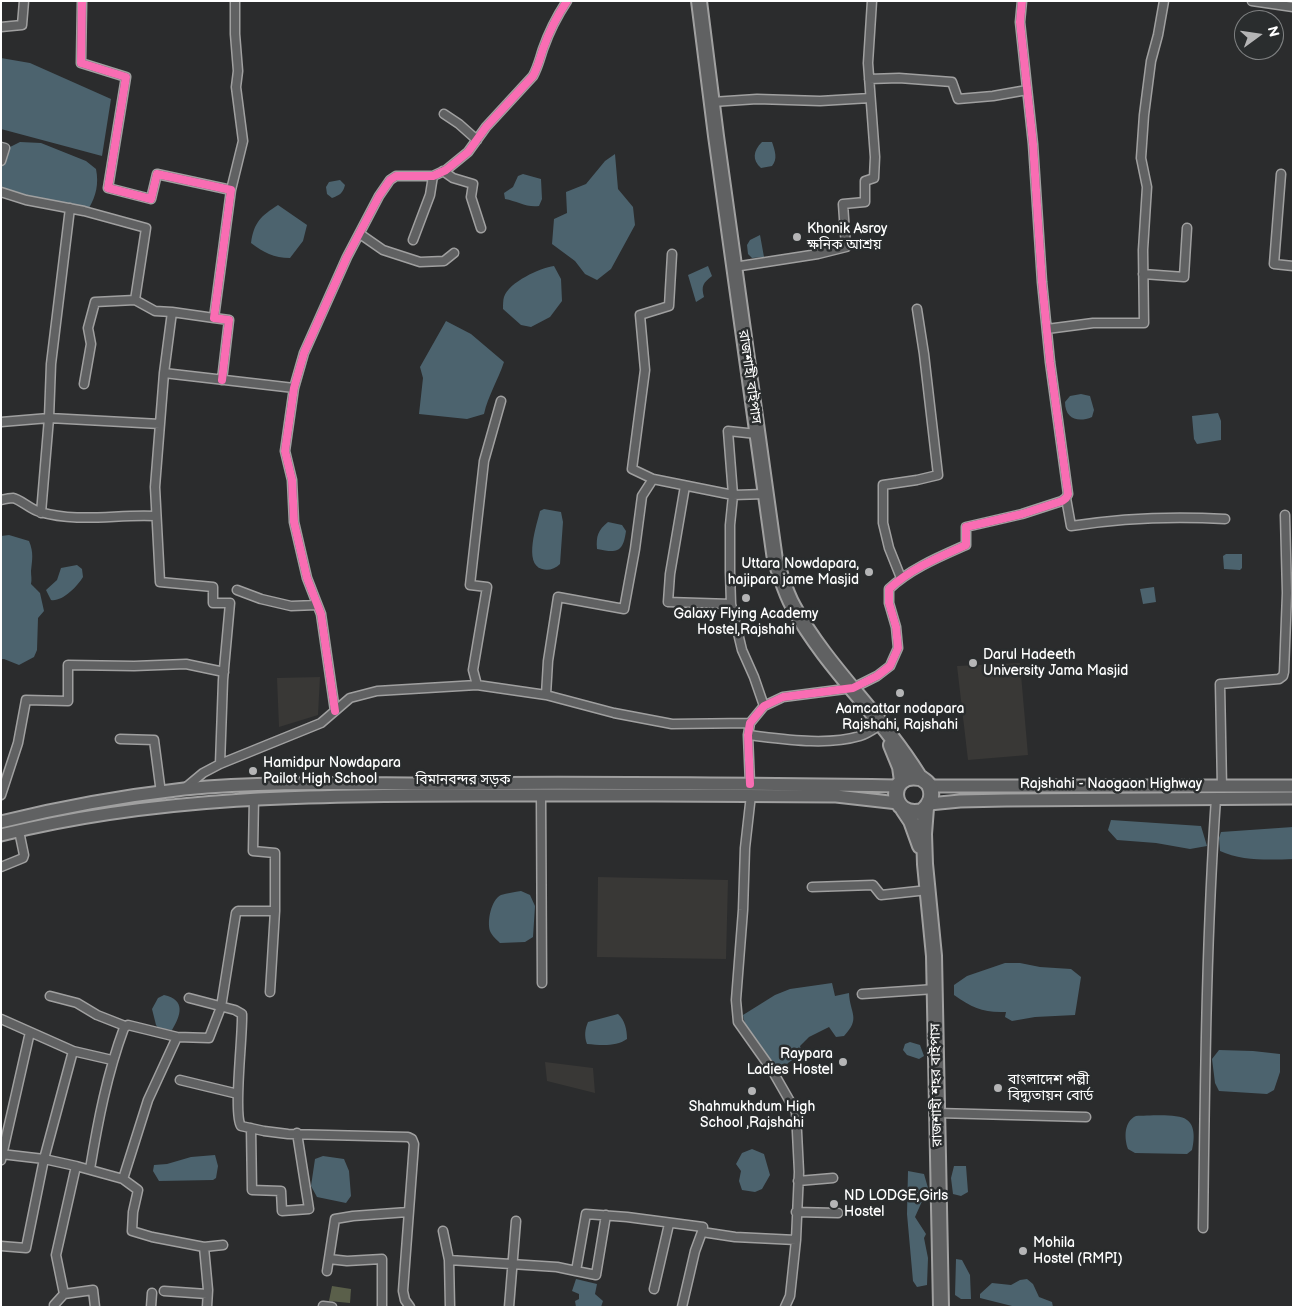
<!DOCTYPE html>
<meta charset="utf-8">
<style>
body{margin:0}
#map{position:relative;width:1294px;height:1308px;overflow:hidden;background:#2b2c2d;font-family:"Balsamiq Sans",sans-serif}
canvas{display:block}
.frame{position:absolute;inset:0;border:2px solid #fff;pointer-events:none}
.north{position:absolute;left:1234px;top:10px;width:50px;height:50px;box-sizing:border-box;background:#2a2d2e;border:1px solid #7f8182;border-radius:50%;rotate:76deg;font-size:14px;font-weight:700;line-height:20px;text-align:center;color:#fff}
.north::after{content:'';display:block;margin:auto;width:18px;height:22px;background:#b5b5b6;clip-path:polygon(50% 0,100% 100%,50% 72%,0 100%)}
</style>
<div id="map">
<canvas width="1294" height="1308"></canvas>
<div class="frame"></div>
<div class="north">N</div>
</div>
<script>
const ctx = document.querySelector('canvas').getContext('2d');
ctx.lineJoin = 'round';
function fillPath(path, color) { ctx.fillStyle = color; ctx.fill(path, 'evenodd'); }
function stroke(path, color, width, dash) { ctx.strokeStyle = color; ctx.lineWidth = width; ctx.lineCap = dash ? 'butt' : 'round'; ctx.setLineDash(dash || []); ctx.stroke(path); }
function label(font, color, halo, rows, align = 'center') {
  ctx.font = font + ' "Balsamiq Sans","Noto Sans Bengali",sans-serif'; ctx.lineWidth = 5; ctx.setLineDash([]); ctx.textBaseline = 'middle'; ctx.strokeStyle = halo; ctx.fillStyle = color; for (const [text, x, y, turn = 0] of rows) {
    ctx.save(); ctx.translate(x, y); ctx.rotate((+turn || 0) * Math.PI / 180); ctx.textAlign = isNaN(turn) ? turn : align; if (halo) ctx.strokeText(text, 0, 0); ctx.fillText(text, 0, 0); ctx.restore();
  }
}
fillPath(new Path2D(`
 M1020,663l8,92 -60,5 -11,-94z
 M320,677l-2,38 -39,12 -2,-49z
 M598,877l130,3 -2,79 -129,-2z
 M545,1062l48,6 2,25 -48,-12z`), '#393836');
fillPath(new Path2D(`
 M332,1286l19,3 -1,14 -21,-2z`), '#5a5f4a');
fillPath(new Path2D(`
 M1,58l29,5 81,36 -9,57 -101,-27z
 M20,142l21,1 45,18 10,8c3,15 0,27 -7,39l-17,-1 -63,-15 -8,-5v-21l9,-19z
 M762,142h10c3,9 6,17 0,24l-11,2c-9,-8 -8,-17 1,-26z
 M615,154l3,35 15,18 2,18 -24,44 -14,11 -12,-6 -10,-13 -23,-17 2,-25 13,-6 -1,-21 20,-8 19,-23z
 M523,174l18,5 1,20 -3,7c-12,2 -22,-5 -34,-7l-1,-6 9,-6 5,-11z
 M340,180l5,5c-2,8 -5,10 -13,13l-5,-4 -1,-7 3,-5z
 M278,205l29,20 -4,16 -13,17c-16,0 -27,-6 -39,-15 3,-21 10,-27 27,-38z
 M760,235l4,22 -12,1 -4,-4 -1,-9 3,-5z
 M554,266l7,13 1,22 -12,16 -19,10 -10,-2 -18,-16c0,-4 0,-9 1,-12 5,-15 36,-29 50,-31z
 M708,266l4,10c-9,7 -11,10 -8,21l-8,5 -8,-27z
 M446,321l25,13 33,28c-6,18 -16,34 -20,52l-17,5 -48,-5 4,-36 -3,-11z
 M1081,394l9,2 4,14 -2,7c-14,6 -27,2 -27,-15l5,-6z
 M1218,413l3,8v19l-24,4 -3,-5 -2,-23z
 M544,509l17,3 2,10 -3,42c-5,5 -12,7 -18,5 -19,-5 -5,-45 -2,-58z
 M608,522l14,3 4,6c-3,22 -9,22 -29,18 -1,-13 1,-19 11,-27z
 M9,535l20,6c5,12 3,19 2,30 0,5 1,8 0,13l9,9 4,18 -6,7 -1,32 -3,7 -15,8 -15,-6h-3v-123z
 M1226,554h16v14l-2,2 -16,-1 -1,-13z
 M77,565l5,4 1,8c-6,10 -21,25 -32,23l-5,-10 11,-10 4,-12z
 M1154,587l2,15 -13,2 -3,-15z
 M1111,820l90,6 6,20 -17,3 -34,-6 -39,-3 -9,-10z
 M1293,827v32c-24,1 -52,2 -73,-8l-1,-13 2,-6z
 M521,891l9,4 5,11 -2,31 -8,5 -25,1c-3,-3 -8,-7 -10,-12 -3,-10 1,-31 11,-36 6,-2 14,-3 20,-4z
 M1005,963h15l20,4 31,2 10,8 -6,38 -40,2 -23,4 -7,-4 1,-5c-23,1 -33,-4 -52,-17v-10l13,-9z
 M832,983l3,13 14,-3c1,21 12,25 -5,43l-8,1 -7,-10 -20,10 -9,9 2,7 -14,10 -7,9c-13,-14 -36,-39 -38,-57l32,-20 15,-6z
 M164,995c22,5 17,20 8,35l-13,-1 -3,-4 -4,-16 6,-11z
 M618,1014c7,6 9,16 9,25 -11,8 -27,6 -40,5 -3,-8 -2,-15 1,-22z
 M910,1042l10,3 4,11 -5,3 -12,-4 -4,-5 2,-6z
 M1219,1050l34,1 27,3v18l-6,18 -7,4 -48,-3 -4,-8 -3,-24z
 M1136,1116c12,0 42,-3 51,4 9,6 7,22 5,30l-5,4 -52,-1 -7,-4c-4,-11 -4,-28 8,-33z
 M752,1149l12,5 6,21 -8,14 -7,3 -13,-2 -3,-9 2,-10 -5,-7 6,-11z
 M215,1155l3,11 -2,12 -3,2 -54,1 -6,-10 1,-6 13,-1 24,-7z
 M323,1156l21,3 5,12 2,25 -5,7 -29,-6 -6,-11 4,-27z
 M954,1166h12l2,26 -7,4 -8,-2 -2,-16z
 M908,1171l16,3 4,14 -13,29 11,17 -2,4 4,20 -1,27 -10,2 -4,-6 -6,-67z
 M956,1259l6,1 8,15 1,24h-10l-6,-4z
 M576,1279l21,5 -2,10 8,7 -2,6h-25l-1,-6 4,-2v-5l-7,-3z
 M1027,1279l6,5 6,13 13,5 1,5h-37l-36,-9v-4l12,-11 19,2 9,-5z`), '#4c636e');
const street = new Path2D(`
 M82,1l-1,62 45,14 -18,111 43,11 6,-25 74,16 -17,128 15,2 -7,60
 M1252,1l41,6
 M1,27l21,-2 2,-24
 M869,79l30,-1 53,4 6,17 35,-3 34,-6
 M712,102l45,-3 63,2 50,-3
 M444,114l15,10 18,16
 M1,147l4,1 -4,13
 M443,171l10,7 20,6 -2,13 10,31
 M1281,174l-7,90 19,2
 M231,190l12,-49 -7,-54 2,-16 -3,-37v-33
 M1,192l25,8 58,11 62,17 -11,72 20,11 17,1 -8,61
 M360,234l23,16 37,12 24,-1 10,-8
 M413,240l17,-45 3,-19
 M734,267l84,-13 28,-7 -3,-43 22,-2v-21l9,-3 1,-21 -7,-94 4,-62
 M1143,274l41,3 3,-49
 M172,312l42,6
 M1047,329l46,-6h51l-1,-73 4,-63 -6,-29 3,-43 7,-54 7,-26 6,-34
 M84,384l7,-40 -3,-16 7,-26 40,-2
 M1,422l48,-4 2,-54 19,-156
 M757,434l-29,-3 5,64 -3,30v47l1,32 11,46 12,27 10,29
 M653,479l-21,-10 13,-99 -5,-55 29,-9 3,-52
 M685,486l-15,88 -2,28 63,2
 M1066,498l5,28c51,-8 103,-10 154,-7
 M1,500c4,-1 8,-2 12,-2 7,1 18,12 27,14 38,11 77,2 115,4
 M41,513l8,-95 111,6
 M901,578l-12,-30 -6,-25v-38l34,-5 21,-5 -14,-121 -7,-45
 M237,590l24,9 30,7 26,-1
 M477,685l-4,-15 14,-83 -17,-2 14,-124 17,-60
 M546,695l2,-34 10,-64 66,12 11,-60 7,-53 11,-17 80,16 33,-1
 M335,711l-14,-97 -14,-36 -13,-56 -2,-42 -7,-29 9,-63 10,-35 43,-96 32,-61 11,-16 6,-4h37l13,-6 22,-18 18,-25 47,-51c5,-9 7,-18 10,-27 6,-17 14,-33 24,-48
 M748,735c35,4 78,11 112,1 7,-2 14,-7 20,-11
 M120,739l34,1 7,53
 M220,764l3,-84 7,-77h-17v-16l-53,-5 -5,-95 9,-114 130,15
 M750,784l-2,-49 2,-12 14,-17 19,-9 70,-9 24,-12 13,-10 8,-18 -2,-21 -7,-24v-14c21,-20 50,-32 77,-44v-18l56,-13 40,-13 4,-3 2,-4 -18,-132 -8,-80 -9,-138 -13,-122 2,-21
 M1222,787l-2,-103 59,-5 4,-3 1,-4 3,-79 -2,-78
 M185,788l18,-15 17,-9 101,-41 29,-25 27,-7 100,-6 69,10 68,18 58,11 78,-1
 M1,795l17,-52 8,-43 42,1v-36l66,1 52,-2 38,8
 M541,795l1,188
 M751,795l-6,53 -2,62 -7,90 2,22 34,48 24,42 3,60 -3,68 -6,56 -5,11
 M254,798l-1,53 22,2v58l-5,81
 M1,867l22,-9 1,-3 -5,-24
 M812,887l61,-2 8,10 47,-5
 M862,994l73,-5
 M50,996l27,7 20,12 28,11
 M189,998l46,12 7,4c1,21 -9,100 -1,112l23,5 24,3 120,3 4,2 2,5 -11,147 2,9 5,7
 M1,1019l72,32 39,9
 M180,1080l58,14
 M937,1113l149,4
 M251,1128l1,62 29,1 1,20 27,-2 -12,-76
 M1,1154l43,5 32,7 47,13 25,-79 29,-63
 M1,1160l29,-128
 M90,1169c8,-48 17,-95 34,-141l4,-3 49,12 32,1 12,-31 15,-94 2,-2h37
 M123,1179l15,11 -5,22 -1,19 20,6 52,10 19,-2
 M798,1181l35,-3
 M796,1212l42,1
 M1203,1228c2,-143 3,-287 13,-430
 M443,1231l6,29 1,47
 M1,1246l25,2 18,-89 29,-108
 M204,1247l4,43 -1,17
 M329,1259l18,2 35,-2v48
 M449,1260l108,7 19,4 10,-57 41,3 76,10 -1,5
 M327,1271l8,-52 18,-3 55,-4
 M576,1271l20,4 10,-60
 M654,1289l15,-65
 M164,1291l43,3
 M64,1294l-8,-39 20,-89
 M54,1305l10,-11 29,-4 2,17
 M323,1306l9,1
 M151,1307l1,-14
 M509,1307l7,-86
 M682,1307l13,-56 7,-19 33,5 61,3`);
const primary = new Path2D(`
 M929,786h364
 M929,804l31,-3 46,-1 287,-2
 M1,822c60,-15 122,-26 183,-33 85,-8 171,-5 257,-5 152,-2 304,0 457,2
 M1,835c155,-39 315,-40 473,-40 121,0 241,0 362,1l62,7`);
const highway = new Path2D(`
 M699,1l17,135 59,424c6,15 10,32 18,46 33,61 88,109 125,169 2,4 8,5 11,10 5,10 1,20 -7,26 -33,8 -35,-39 -3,-33
 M891,745l9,22 2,14
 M926,808l-2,26 1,30 9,92 7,351
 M903,809l8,12 9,25`);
stroke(street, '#a0a0a0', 11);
stroke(primary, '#a0a0a0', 15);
stroke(highway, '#a0a0a0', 18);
stroke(street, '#606162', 8);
stroke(primary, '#606162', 11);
stroke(highway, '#606162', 14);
stroke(new Path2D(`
 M82,1l-1,62 45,14 -18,111 43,11 6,-25 74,16 -17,128 15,2 -7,60
 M335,711l-14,-97 -14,-36 -13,-56 -2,-42 -7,-29 9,-63 10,-35 43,-96 32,-61 11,-16 6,-4h37l13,-6 22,-18 18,-25 47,-51c5,-9 7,-18 10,-27 6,-17 14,-33 24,-48
 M750,784l-2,-49 2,-12 14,-17 19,-9 70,-9 24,-12 13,-10 8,-18 -2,-21 -7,-24v-14c21,-20 50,-32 77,-44v-18l56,-13 40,-13 4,-3 2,-4 -18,-132 -8,-80 -9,-138 -13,-122 2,-21`), '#f96db3', 8);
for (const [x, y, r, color] of [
 [797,237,5,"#b5b5b6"],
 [869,572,5,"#b5b5b6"],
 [746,598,5,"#b5b5b6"],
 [973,663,5,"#b5b5b6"],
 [900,693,5,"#b5b5b6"],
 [253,771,5,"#b5b5b6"],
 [843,1062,5,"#b5b5b6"],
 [998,1088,5,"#b5b5b6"],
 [752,1091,5,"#b5b5b6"],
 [834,1204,5,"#b5b5b6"],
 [1023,1251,5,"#b5b5b6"]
]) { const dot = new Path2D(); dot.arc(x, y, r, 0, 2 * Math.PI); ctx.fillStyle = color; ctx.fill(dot); stroke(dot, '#2a2d2e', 2); }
label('14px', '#fff', '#2a2d2e', [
 ["Khonik Asroy",807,229],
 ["ক্ষনিক আশ্রয়",807,245],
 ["Uttara Nowdapara,",859,564,"right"],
 ["hajipara jame Masjid",859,580,"right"],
 ["Galaxy Flying Academy",746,614,"center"],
 ["Hostel,Rajshahi",746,630,"center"],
 ["Darul Hadeeth",983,655],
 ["University Jama Masjid",983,671],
 ["Aamcattar nodapara",900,709,"center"],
 ["Rajshahi, Rajshahi",900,725,"center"],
 ["Hamidpur Nowdapara",263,763],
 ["Pailot High School",263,779],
 ["Raypara",833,1054,"right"],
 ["Ladies Hostel",833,1070,"right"],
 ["বাংলাদেশ পল্লী",1008,1080],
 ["বিদ্যুতায়ন বোর্ড",1008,1096],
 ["Shahmukhdum High",752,1107,"center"],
 ["School ,Rajshahi",752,1123,"center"],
 ["ND LODGE,Girls",844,1196],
 ["Hostel",844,1212],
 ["Mohila",1033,1243],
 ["Hostel (RMPI)",1033,1259]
], 'left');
label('14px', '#fff', '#2a2d2e', [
 ["রাজশাহী বাইপাস",749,377,82],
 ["বিমানবন্দর সড়ক",463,780],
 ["Rajshahi - Naogaon Highway",1111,784],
 ["রাজশাহী শহর বাইপাস",937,1085,-91]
]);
</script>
